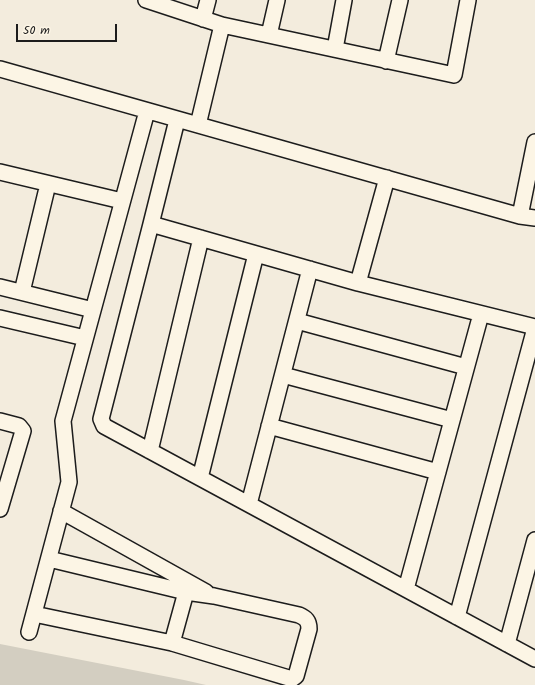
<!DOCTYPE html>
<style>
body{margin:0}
#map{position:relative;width:535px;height:685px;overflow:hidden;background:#f3ecdd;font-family:Kalam,sans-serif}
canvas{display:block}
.scale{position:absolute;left:16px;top:24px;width:101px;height:18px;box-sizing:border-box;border:2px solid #1c1c1c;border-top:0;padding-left:5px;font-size:12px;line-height:14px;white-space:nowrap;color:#1c1c1c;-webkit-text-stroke:3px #fcf5e5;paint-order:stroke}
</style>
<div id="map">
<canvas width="535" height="685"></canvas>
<div class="scale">50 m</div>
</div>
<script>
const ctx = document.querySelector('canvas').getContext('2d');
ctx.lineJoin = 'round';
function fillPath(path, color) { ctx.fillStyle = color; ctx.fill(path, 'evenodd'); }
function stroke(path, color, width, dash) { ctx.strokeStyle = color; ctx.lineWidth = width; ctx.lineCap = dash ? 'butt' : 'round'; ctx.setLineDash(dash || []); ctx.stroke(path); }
fillPath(new Path2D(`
 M0,644l184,36 22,5h-206z`), '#d3cec1');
const street = new Path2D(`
 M146,0l76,25 232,50 14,-75
 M203,19l5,-19
 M269,35l8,-35
 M335,49l9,-49
 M386,61l14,-61
 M0,69l520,147 15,2
 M198,125l24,-100
 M0,172l122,29
 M520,216l15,-74
 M151,224l26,-104
 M358,283l29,-105
 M0,287l93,23
 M22,292l26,-108
 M0,318l85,20
 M297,321l169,46
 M535,327l-177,-44 -207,-59 -50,195 3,7 431,233
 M283,375l169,45
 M0,421l19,5 4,5 -23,78
 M269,426l169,46
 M150,451l51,-213
 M200,478l56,-224
 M249,504l61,-235
 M61,511l145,81
 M406,589l75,-275
 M34,614l138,29 120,36 4,-3 13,-47c0,-8 -3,-11 -10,-14l-85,-19 -28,-4 -137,-33
 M457,617l78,-289
 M29,632l40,-150 -6,-61 84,-310
 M172,643l14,-51
 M507,644l28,-104`);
stroke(street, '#1c1c1c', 18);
stroke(street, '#fcf5e5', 15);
</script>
